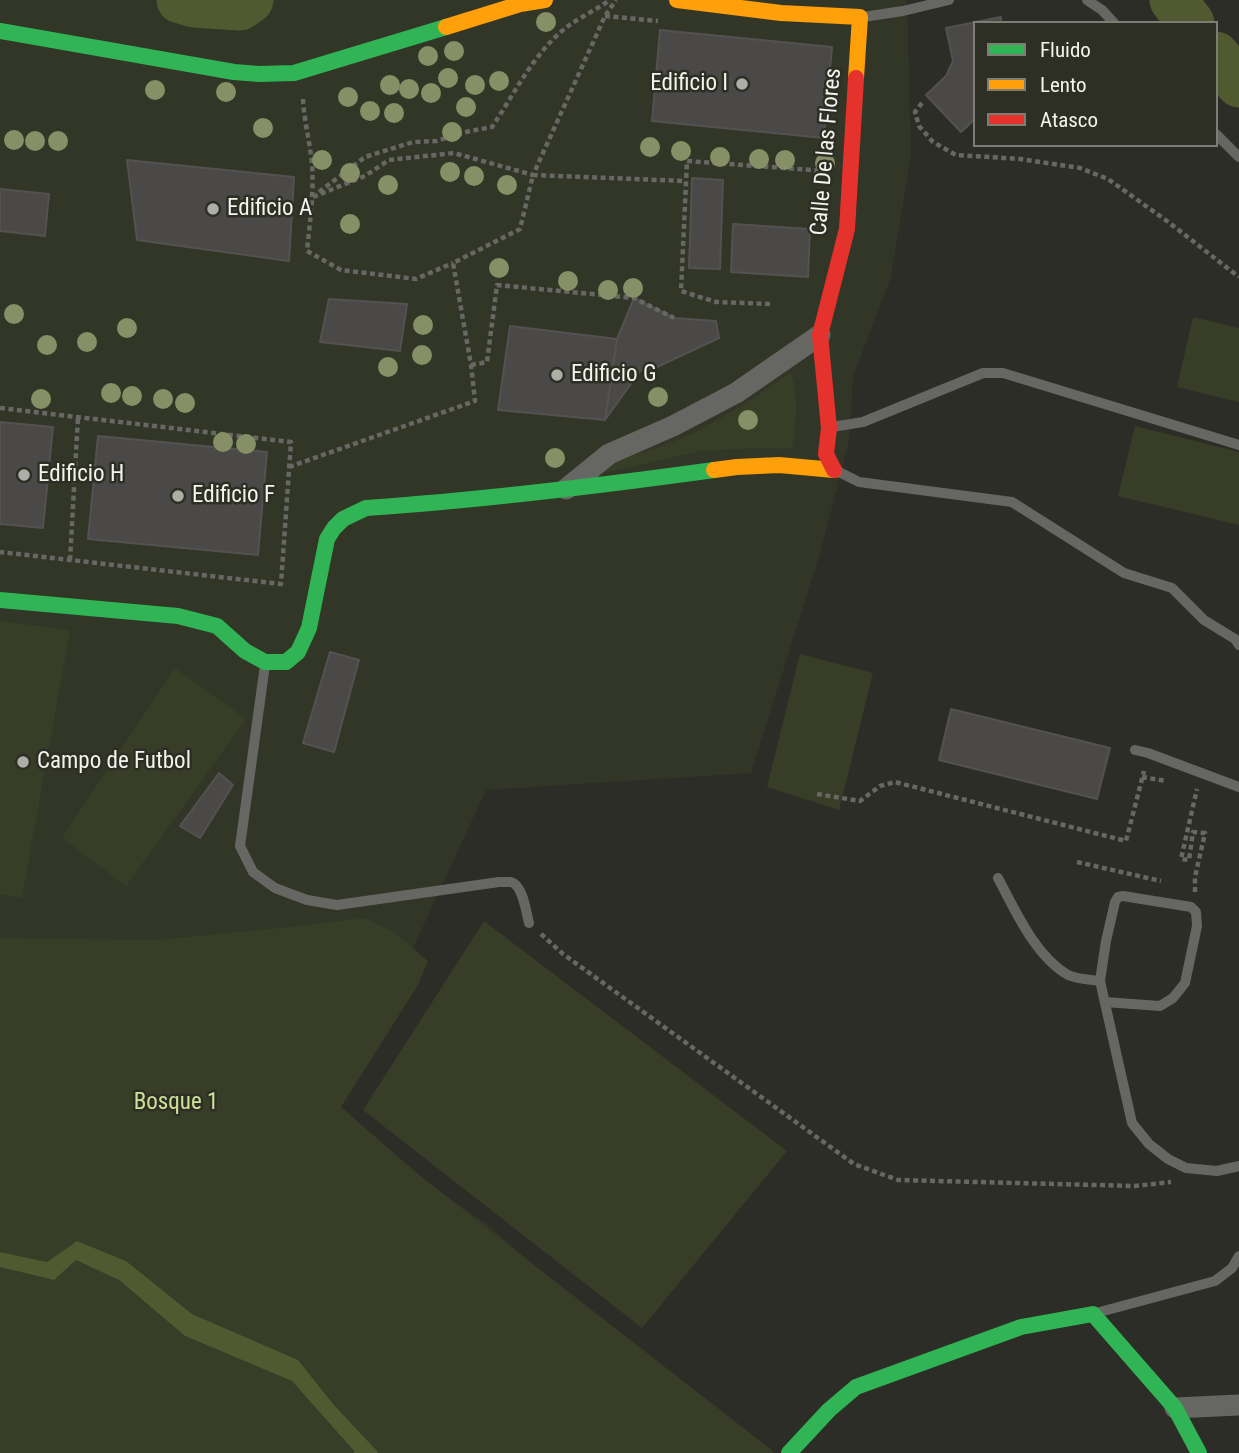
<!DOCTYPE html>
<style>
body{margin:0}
#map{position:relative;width:1239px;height:1453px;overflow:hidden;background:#2c2d27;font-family:"Roboto Condensed",sans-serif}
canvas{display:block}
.legend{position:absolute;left:973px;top:21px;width:245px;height:126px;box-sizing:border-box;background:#2d2f25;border:2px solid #7c7e75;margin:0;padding:9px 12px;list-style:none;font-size:21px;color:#f2f4ed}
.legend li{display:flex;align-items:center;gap:14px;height:35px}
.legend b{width:35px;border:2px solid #7c7e75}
</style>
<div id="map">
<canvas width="1239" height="1453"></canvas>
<ul class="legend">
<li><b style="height:9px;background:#30b455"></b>Fluido</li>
<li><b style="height:9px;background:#ff9f0a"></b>Lento</li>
<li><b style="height:9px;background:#e5322d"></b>Atasco</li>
</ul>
</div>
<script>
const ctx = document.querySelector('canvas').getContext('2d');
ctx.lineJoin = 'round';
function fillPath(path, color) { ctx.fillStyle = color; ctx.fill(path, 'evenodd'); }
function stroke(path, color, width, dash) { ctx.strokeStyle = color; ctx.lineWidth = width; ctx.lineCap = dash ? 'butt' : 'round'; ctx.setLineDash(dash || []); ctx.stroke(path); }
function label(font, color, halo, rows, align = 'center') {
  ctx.font = font + ' "Roboto Condensed",sans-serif'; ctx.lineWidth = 5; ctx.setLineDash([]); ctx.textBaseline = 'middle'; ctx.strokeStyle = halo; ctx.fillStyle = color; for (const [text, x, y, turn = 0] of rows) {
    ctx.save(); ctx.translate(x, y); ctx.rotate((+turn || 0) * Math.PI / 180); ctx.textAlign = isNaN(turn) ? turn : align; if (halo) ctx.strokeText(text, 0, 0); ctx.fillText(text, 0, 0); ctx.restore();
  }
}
fillPath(new Path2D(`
 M0,0h907l4,155 -20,122 -38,99 -4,65 -28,109 -70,223 -265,17 -146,316 93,81 55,38 51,45 233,183h-772z`), '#323626');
fillPath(new Path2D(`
 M1193,317l46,11v74l-62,-15z
 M790,373c9,16 6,55 3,74l-7,2 -29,-1 -56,3 -106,24 18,-14 44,-13 37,-15 51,-29z
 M1135,426l104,26v73l-121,-29z
 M0,621l70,9 -48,268 -22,-4z
 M800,654l73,19 -34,137 -72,-23z
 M175,668l71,51 -120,167 -64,-48z
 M365,918l30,15 33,28 -10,24 -77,122 73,64 84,66 275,214 -1,2h-395v-1l-43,-48 -36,-44 -106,-46 -66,-53 -49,-20 -30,21 -47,-10v-314l156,2 134,-13z
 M484,921l303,230 -145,177 -279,-218z
 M76,1260l36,15 73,61 107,45 62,71v1h-354v-186l53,13z`), '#383d27');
fillPath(new Path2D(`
 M77,1241l49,20 66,53 106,46 36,45 44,47 -1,1h-23v-2l-62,-70 -107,-45 -66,-56 -43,-20 -22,20 -54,-13v-15l47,10z`), '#505930');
stroke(new Path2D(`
 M180,0l14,4 46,3 10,-7
 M1173,0l18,23
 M1216,55l23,29`), '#505930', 47);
const building = new Path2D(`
 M1001,17v6h-26v96l-14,13 -35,-37 20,-19 7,-15 -7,-33z
 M660,30l172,17 -8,91 -172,-17z
 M127,160l167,17 -5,84 -152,-21z
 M692,178l31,2 -3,89 -31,-1z
 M0,189l49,5 -4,42 -45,-5z
 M733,224l77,5 -2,48 -77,-5z
 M634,298l40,20 42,3 3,17 -62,29 -17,4 -35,49 12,-81z
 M329,299l78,5 -7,47 -80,-9z
 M510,326l107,13 -12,81 -107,-10z
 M0,422l53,5 -10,101 -43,-4z
 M98,436l169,16 -9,103 -170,-16z
 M330,652l29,8 -25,92 -31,-9z
 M951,709l159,39 -13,51 -158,-39z
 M219,773l14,12 -33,53 -20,-12z`);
fillPath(building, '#4b4948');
stroke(building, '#545251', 2);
stroke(new Path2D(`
 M605,16l53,5
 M303,99c1,22 7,43 9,65 2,29 -2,57 -5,87l34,19 75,9 37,-16
 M922,103l-7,9 4,14 14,16 23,13 64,4 60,9 28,11 59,42 72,56
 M319,192l46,-35 48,-15 23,-1 34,-10 22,-4c23,-34 42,-75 76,-101 13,-9 29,-17 42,-26
 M313,197l52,-21 24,-16 65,-7 79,22 72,-159 11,-16
 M770,304l-54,-2 -35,-11 6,-130 139,10
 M471,365l16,-3 10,-77 137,13 40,20
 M0,408l291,34 -10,142 -281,-32
 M289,467l186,-66 -4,-36 -18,-102 67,-34 13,-54 152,6
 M70,560l8,-143
 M1142,777l24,4
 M817,794l43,7 20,-15 15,-4 231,59 18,-70
 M1077,862l84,19
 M1195,892v-15l10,-44 -12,-1 -4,28 -8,-1 16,-70
 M541,934l22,20 291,210 44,16 237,6 36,-4`), '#676763', 4.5, [5, 3.5]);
stroke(new Path2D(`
 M1087,0l15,10 12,13
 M863,17l40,-6 46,-11
 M1216,134l23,23
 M832,427l31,-5 120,-49h20l236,72
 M835,470l24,12 153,20 112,71 48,15 32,32 31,19 4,6
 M265,665l-25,181 13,26 22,16 32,12 30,5 162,-23c4,0 8,0 12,0 12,3 15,30 18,41
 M1135,750l13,3 91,34
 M998,878c17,32 37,78 70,97 9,4 23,5 32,6
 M1105,1002l55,4 13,-8 12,-15 12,-57 -1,-14 -5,-5 -68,-11 -5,1 -3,5 -9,39 -6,40 32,142 17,21 19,15 18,9 31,3 22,-5
 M1096,1313l119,-32 17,-13 7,-12`), '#666663', 10);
stroke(new Path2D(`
 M566,489l43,-35 64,-28 63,-33 84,-58
 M1175,1408l64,-3`), '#666663', 21);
stroke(new Path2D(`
 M0,31l234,41 25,2 35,-1 152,-46
 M0,600l178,16 39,10 28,25 20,11h21l12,-10 11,-24 18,-89 7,-11 9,-9 23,-11c117,-8 232,-22 348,-38
 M789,1453l40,-43 27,-23 165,-60 72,-13 82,94 24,45`), '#30b455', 16);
stroke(new Path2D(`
 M677,0l104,13 79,4 -4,61
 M446,27l74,-23 25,-4
 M714,470l23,-3 42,-2 55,5`), '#ff9f0a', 16);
stroke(new Path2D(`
 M834,470l-8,-16 3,-26 -9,-93 27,-106 9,-151`), '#e5322d', 16);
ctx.fillStyle = '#868f65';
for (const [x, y] of [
 [546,22],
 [454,51],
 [428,56],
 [448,78],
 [499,81],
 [390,85],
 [475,85],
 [409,89],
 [155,90],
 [226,92],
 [431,93],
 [348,97],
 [466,107],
 [370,111],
 [394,113],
 [263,128],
 [452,132],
 [14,140],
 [35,141],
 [58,141],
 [650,147],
 [681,151],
 [720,157],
 [759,159],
 [322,160],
 [785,160],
 [825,163],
 [450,172],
 [350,173],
 [474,176],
 [388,185],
 [507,185],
 [350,224],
 [499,268],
 [568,281],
 [633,288],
 [608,290],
 [14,314],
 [423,325],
 [127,328],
 [87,342],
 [47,345],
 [422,355],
 [388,367],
 [111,393],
 [132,396],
 [658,397],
 [41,399],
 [163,399],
 [185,403],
 [748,420],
 [223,442],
 [246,444],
 [555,458]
]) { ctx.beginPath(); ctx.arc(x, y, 10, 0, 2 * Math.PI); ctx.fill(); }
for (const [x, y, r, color] of [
 [742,84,7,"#adaea8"],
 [213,209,7,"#adaea8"],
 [557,375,7,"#adaea8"],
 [24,475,7,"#adaea8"],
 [178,496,7,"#adaea8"],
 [23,762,7,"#adaea8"]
]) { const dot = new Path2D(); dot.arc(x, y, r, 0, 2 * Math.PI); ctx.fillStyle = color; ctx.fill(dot); stroke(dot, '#2d2f25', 2.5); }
label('23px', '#f2f4ed', '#2d2f25', [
 ["Edificio I",728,84,"right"],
 ["Edificio A",227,209],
 ["Edificio G",571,375],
 ["Edificio H",38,475],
 ["Edificio F",192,496],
 ["Campo de Futbol",37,762]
], 'left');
label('23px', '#f2f4ed', '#2d2f25', [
 ["Calle De las Flores",827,152,-85]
]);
label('23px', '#d0e097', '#2d2f25', [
 ["Bosque 1",176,1103]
]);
</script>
